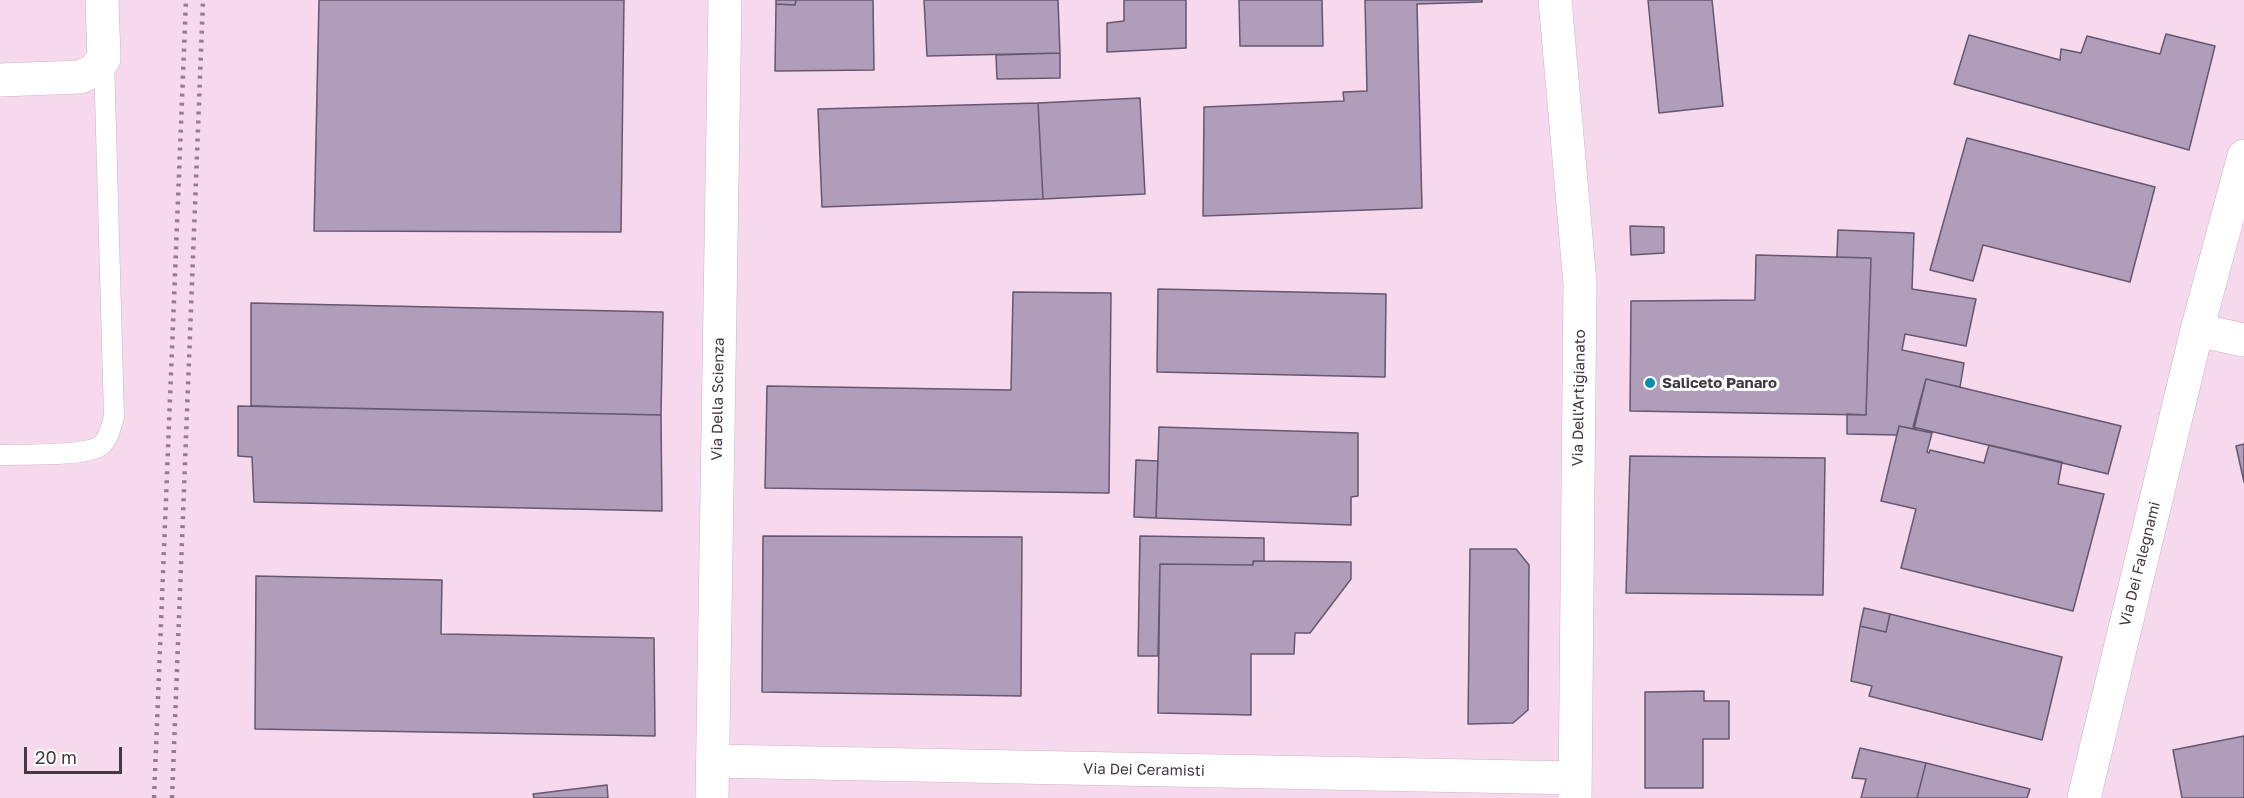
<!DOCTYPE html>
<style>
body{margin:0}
#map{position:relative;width:2244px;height:798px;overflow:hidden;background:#f7d9ee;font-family:"Golos Text",sans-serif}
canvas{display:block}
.scale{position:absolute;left:24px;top:747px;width:98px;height:27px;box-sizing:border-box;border:3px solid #443841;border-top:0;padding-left:8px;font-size:18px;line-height:21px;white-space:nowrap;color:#443841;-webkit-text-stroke:4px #fff;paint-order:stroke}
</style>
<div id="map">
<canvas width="2244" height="798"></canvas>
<div class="scale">20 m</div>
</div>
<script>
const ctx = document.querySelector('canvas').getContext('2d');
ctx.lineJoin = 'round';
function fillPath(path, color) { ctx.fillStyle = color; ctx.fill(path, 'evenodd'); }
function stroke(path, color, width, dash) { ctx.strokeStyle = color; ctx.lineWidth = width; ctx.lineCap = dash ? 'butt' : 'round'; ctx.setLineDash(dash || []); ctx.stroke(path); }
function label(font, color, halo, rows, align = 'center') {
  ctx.font = font + ' "Golos Text",sans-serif'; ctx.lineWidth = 6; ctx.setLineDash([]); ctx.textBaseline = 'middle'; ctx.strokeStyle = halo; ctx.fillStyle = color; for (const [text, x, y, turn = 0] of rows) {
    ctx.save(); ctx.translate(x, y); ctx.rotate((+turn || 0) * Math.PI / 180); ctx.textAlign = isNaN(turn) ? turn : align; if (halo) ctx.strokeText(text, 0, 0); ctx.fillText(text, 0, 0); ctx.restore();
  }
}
const building = new Path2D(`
 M319,0h305l-3,232 -307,-1z
 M776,0h20l-1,5 -19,-1z
 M796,0h77l1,70 -99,1 1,-67 19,1z
 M924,0h134l2,53 -133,3z
 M1124,0h62v48l-79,4v-29l17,-2z
 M1239,0h83l1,46h-83z
 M1365,0h117v2l-65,2 5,204 -219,8 1,-109 140,-6 -1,-9 24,-1z
 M1648,0h64l11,106 -64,7z
 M2166,34l49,12 -26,104 -235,-66 15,-49 91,25 1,-11 20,4 6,-17 73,18z
 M1060,53v25l-63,1 -1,-24z
 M1140,98l5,96 -102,5 -5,-96z
 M1038,103l5,96 -221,8 -4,-98z
 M1967,138l188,49 -25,95 -147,-37 -10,36 -43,-11z
 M1630,226l34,1v26l-33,2z
 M1838,230l76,3 -2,56 64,10 -10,47 -61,-12 -3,16 62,13 -4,24 -34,-8 -12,50 -15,-3 -2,9 -50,-1v-20l19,1 5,-157 -34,-1z
 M1756,255l115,3 -5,157 -236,-4 1,-110 124,-1z
 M1158,289l228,5 -1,83 -228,-5z
 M1013,292l98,1 -2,200 -344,-5 2,-102 244,4z
 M251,303l412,9 -2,103 -410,-9z
 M1926,379l195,47 -13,48 -195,-47z
 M238,406l423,9 1,96 -408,-9 -2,-45 -14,-1z
 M1899,426l33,7 -5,19 2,1 1,-3 54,13 5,-18 73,17 -4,22 46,10 -31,117 -172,-43 15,-59 -35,-8z
 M1159,427l199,6v63l-7,1v28l-195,-7z
 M2244,444v38l-8,-36z
 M1630,456l195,2 -2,137 -197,-2z
 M1136,460l22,1 -2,57 -22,-1z
 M763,536l259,1 -1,159 -259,-4z
 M1140,536l124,2v23h-11v4l-93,-1 -2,92h-20z
 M1470,549h46l13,16 -1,145 -15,13 -45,1z
 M1253,561l98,1v17l-41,54h-15l-1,21h-43v61l-93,-2 2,-149 93,1z
 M256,576l186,4 -1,54 213,4 1,98 -400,-7z
 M1864,608l26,6 -4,18 -26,-6z
 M1890,614l172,43 -20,83 -173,-44 3,-10 -21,-5 9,-55 26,6z
 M1704,691v10h25v38h-26v49h-58v-96z
 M2244,736v62h-62l-9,-48z
 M1860,748l66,15 -9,35h-56l5,-19 -14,-1z
 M1926,763l104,26 -3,9h-110z
 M607,785l1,13h-74l-1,-4z`);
fillPath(building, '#af9db9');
stroke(building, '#66566f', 1.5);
const service = new Path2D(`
 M0,455c22,-1 83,2 100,-9 9,-6 11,-20 14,-29l-10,-358`);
const minor = new Path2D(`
 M1555,0l25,283 -5,515
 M0,80l80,-3 13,-6 11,-12 -2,-59
 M2197,330l47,10
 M713,761l862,17
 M712,798l13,-798
 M2084,798l113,-468 47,-174`);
stroke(service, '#ceb1c6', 21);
stroke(minor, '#ceb1c6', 34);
stroke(service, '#fff', 20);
stroke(minor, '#fff', 33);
stroke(new Path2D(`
 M154,798l32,-798
 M172,798l31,-798`), '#917d8b', 4.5, [3, 6]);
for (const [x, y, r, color] of [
 [1650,383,6,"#0a8cac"]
]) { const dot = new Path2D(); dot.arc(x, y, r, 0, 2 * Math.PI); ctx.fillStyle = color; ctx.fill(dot); stroke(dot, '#fff', 2); }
label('bold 15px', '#443841', '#fff', [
 ["Saliceto Panaro",1662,383]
], 'left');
label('15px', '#443841', '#fff', [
 ["Via Dell'Artigianato",1579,398,-89],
 ["Via Della Scienza",718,399,-89],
 ["Via Dei Falegnami",2140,564,-76],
 ["Via Dei Ceramisti",1144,770,1]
]);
</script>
